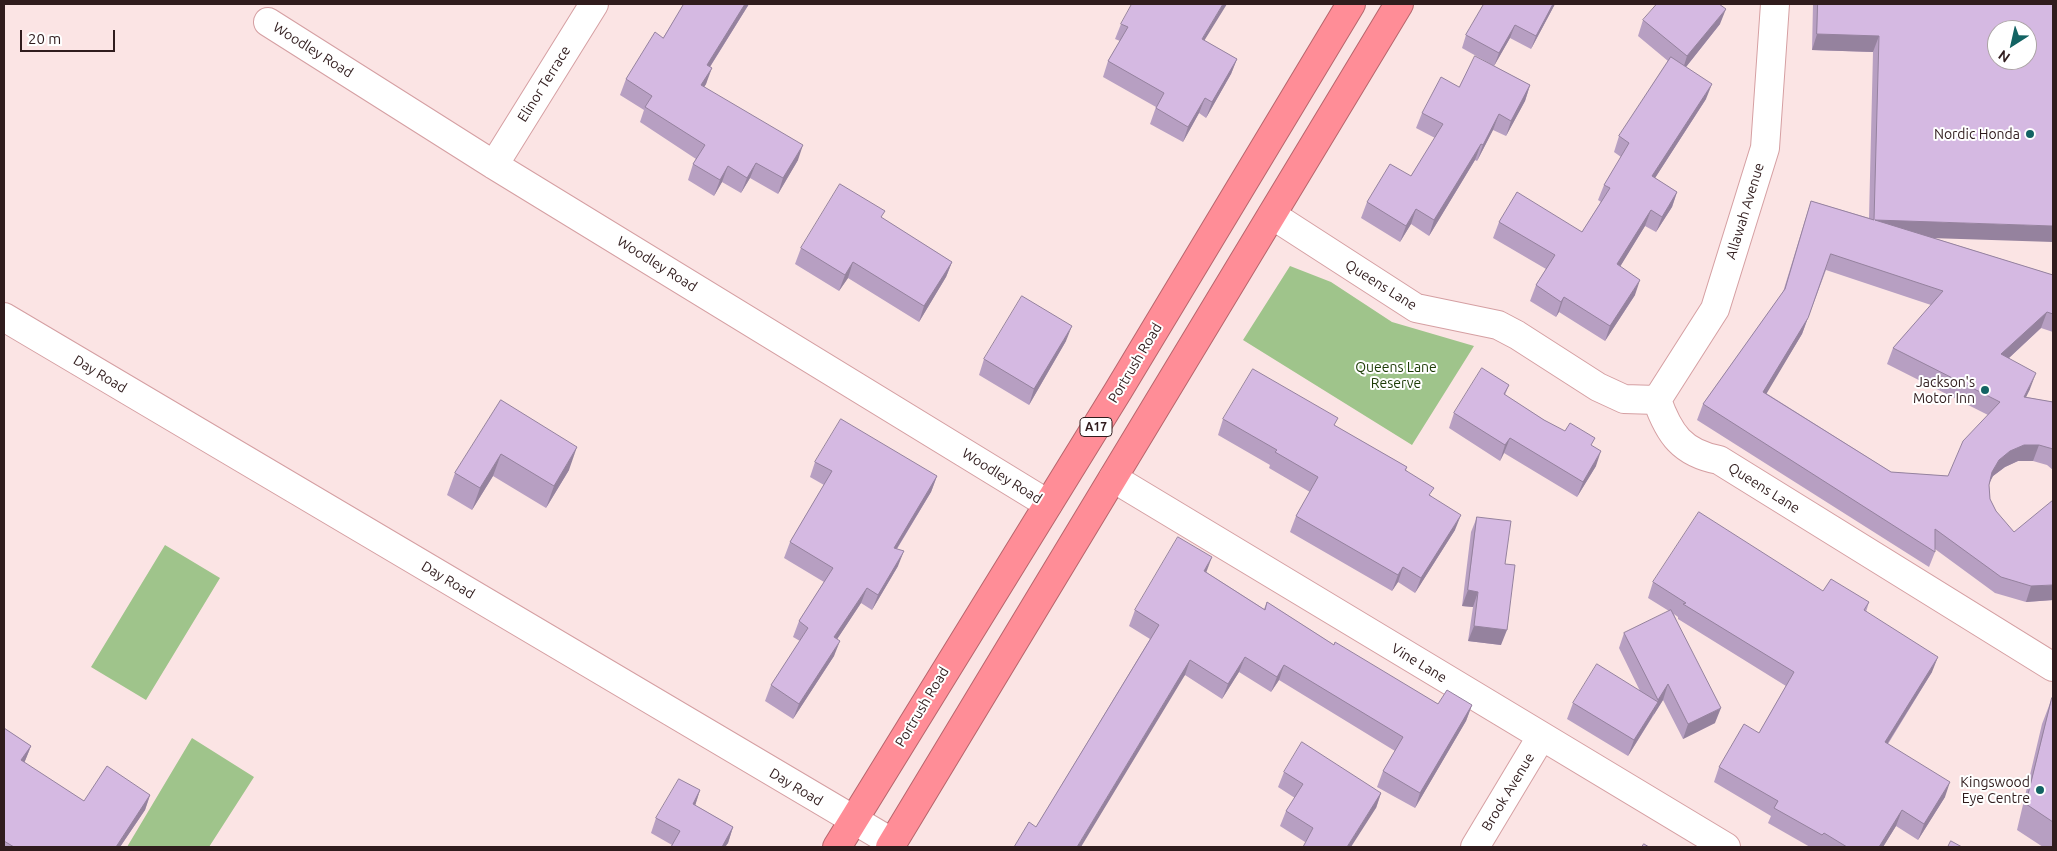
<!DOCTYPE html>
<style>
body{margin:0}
#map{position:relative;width:2057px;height:851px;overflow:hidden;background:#fbe4e4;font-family:Ubuntu,sans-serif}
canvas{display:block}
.frame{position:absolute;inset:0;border:5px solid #301c1d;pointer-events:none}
.north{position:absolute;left:1987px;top:20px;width:50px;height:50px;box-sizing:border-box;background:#fff;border:1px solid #aca4a5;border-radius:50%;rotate:215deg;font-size:14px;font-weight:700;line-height:20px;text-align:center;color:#301c1d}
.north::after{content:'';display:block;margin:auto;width:18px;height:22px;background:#136363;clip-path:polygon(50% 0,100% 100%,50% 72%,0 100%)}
.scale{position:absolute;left:20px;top:30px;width:95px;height:22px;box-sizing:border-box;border:2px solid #301c1d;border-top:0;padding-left:6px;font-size:15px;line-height:18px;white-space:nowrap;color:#301c1d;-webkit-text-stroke:4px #fff;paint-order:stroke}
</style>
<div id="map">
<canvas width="2057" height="851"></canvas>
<div class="frame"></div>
<div class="north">N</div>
<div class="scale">20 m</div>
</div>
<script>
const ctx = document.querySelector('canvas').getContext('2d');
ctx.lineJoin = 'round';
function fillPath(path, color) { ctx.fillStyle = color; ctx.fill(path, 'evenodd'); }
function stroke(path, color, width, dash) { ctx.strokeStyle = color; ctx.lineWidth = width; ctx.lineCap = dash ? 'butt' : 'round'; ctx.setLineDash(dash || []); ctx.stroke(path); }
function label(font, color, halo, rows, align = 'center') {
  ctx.font = font + ' Ubuntu,sans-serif'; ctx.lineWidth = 4; ctx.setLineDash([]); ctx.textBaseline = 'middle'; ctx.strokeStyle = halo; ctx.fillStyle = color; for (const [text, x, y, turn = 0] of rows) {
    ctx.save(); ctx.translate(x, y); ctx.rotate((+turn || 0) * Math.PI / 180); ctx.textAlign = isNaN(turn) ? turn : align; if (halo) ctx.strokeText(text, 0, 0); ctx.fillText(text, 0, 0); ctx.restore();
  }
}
fillPath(new Path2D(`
 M1290,266l41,16 61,40 82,24 -62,99 -169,-105z
 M165,545l55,33 -74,122 -55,-33z
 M192,738l62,39 -45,70h-82z`), '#9fc48b');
const minor = new Path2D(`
 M268,22l226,143 554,339
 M494,165l100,-161
 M1272,215l144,93 82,17 19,10 81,52 26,12 33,1c12,34 25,53 62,60l334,207
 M4,317l889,526
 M1657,400l58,-91 50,-161 10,-144
 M1113,478l613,369
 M1475,847l66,-110`);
const highway = new Path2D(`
 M837,847l281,-456 233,-387
 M890,847l509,-843`);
stroke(minor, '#d59fa2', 30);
stroke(highway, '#b7656c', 30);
stroke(minor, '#fff', 28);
stroke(highway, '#ff8d97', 28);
fillPath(new Path2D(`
 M684,4h65l-39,63 -4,17 -2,3 94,73 -20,34 -28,-16 -9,15 -19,-11 -8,14 -26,-16 5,-16 3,-5 -56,-37 4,-12 -24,-15 6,-16 37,-41z
 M1484,4h71l-24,45 -21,-11 -16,28 36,19 -5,16 -19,35 -13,-6 -16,31 -2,-1 -46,76 -18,-12 -11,18 -39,-24 6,-16 44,-26 24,-38 -19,-10 6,-15 37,-26 35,-21 -32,-18 4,-13z
 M1813,4h240l-119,234 119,37v57l-12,-4 -32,30 21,31 -4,8 27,5v68l-6,-5 -14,-4h-15l-13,6 -12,9 -3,5 -1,4 1,14 6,12 57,89 -27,2 -31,-9 -60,-44v3l-6,15 -232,-147 6,-16 80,-112 23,-75 5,-16 58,17 4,-166 -61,-2zM1826,270l105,35 -38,43 -6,16 101,51 -40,61 -57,-4 -125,-79 36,-59z
 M1643,20l77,4 -34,43 20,32 -51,79 22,14 -5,15 -16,25 -11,-6 -25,40 15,29 -30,46 -46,-29 -3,5 -26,-16 6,-16 10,-16 -53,-31 6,-16 83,10 19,-30 -3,-2 6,-15 17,-28 -7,-5 5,-16 49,-75 -30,-25z
 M1121,24l84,17 32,18 -6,15 -25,44 -7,-5 -16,29 -33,-18 6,-17 -53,-30 5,-16 12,-20 -5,-2z
 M882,218l70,44 -6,15 -27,45 -71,-44 -9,13 -44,-27 6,-16z
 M1066,341l-37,64 -50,-30 5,-16z
 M1509,385l-4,10 39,25 52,46 -19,31 -73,-44 -4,8 -51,-33 5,-15z
 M501,400l68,70 -23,38 -53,-32 -21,34 -25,-15 8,-22z
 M1223,419l112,7 72,41 -1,3 25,26 24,34 -40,63 -17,-11 -6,9 -102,-59 6,-16 14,-24 -41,-24 1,-3 -52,-30z
 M815,462l122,14 -6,16 -34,57 1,17 -26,44 -11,-7 -24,36 -3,17 -41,63 -28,-18 6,-16 29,-44 -7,-4 6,-16 25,-39 -40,-24 6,-16 34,-57 -14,-8z
 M1477,517l28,47 -4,81 -33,-4 5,-34 -11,-1 9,-74z
 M1206,572l58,37 3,-7 67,43 104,59 34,1 -6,16 -51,87 -38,-21 6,-16 12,-20 -116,-71 -8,12 -32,-20 -17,27 -37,-24 -149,152 114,-188 -21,-13 6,-16z
 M1653,582l170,9 46,11 -3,10 66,60 -44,72 57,53 -27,43 -22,-14 -13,21h-73l-42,-24 3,-7 -57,-34 5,-15 40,-34 27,-47 -108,-67v-2l-4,-3 41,109 -32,16 -20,-39 -35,56 -61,-37 6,-16 67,-12 -21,-43 5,-15 45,-22 -21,-13z
 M2052,698l1,1v148h-10l-26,-17 25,-106z
 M4,728l27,18 -7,17 60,38 66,-6 -5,15 -25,37h-116z
 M1284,772l97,21 -5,15 -71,34 -25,-16 6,-15 9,-13 -17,-11z
 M700,790l-5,15 38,22 -5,16 -3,4h-54l1,-2 -21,-12 5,-15z`), '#b79fc2');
fillPath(new Path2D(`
 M745,4h4l-48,77 6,-16z
 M1223,4h4l-31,50 6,-15z
 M1553,4h2l-24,45 5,-13z
 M1726,9l-6,15 -38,48 5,-16z
 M1515,25l-5,13 -16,28 5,-13z
 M1817,34l62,2 -6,16 -61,-2z
 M1237,59l-6,15 -25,44 6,-16z
 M712,68l-6,16 -10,16 5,-15z
 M1712,84l-6,15 -60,93 6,-16z
 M1530,85l-5,16 -19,35 5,-15z
 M1205,98l-6,15 -16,29 5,-15z
 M1499,114l-6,16 -16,31 6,-16z
 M1481,144l-6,16 -46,76 5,-16z
 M803,145l-5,15 -20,34 5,-16z
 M756,163l-6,15 -9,15 6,-15z
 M728,166l-6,16 -8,14 6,-16z
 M1677,192l-5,15 -16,25 6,-15z
 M1416,209l-5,15 -11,18 6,-16z
 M1651,210l-6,16 -33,54 5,-16z
 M1875,220l178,6v16l-184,-6z
 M1831,254l-29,80 -44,74 5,-16z
 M853,262l-5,16 -9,13 6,-16z
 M952,262l-6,15 -27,45 5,-16z
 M1640,280l-5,15 -30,46 5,-15z
 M1564,297l-5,15 -3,5 5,-15z
 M2047,312l-6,16 -45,42 5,-16z
 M1072,326l-6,15 -37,64 5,-16z
 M2036,373l-6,16 -12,24 6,-16z
 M1510,438l-6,15 -4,8 5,-16z
 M2024,445h15l-6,16h-15l-13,6 -12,9 -6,12 5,-16 7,-12 11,-9z
 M577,447l-8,23 -23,38 8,-22z
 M1601,451l-5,15 -19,31 6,-15z
 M501,454l-8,22 -21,34 8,-22z
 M937,476l-6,16 -43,71 6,-15z
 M1461,515l-6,15 -40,63 6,-15z
 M904,551l-6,15 -26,44 6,-15z
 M1212,557l-6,16 -2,-2z
 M1403,567l-5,15 -6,9 6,-16z
 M2053,585v15l-27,2 5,-16z
 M867,588l-6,15 -33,50 6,-16z
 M1468,590l10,2 -5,15 -11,-1z
 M1474,626l33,4 -6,15 -33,-4z
 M840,641l-6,15 -41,63 6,-15z
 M1245,657l-6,15 -17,27 6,-15z
 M1938,657l-6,15 -53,85 6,-15z
 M1190,660l-5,15 -104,172h-4z
 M1284,665l-5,15 -8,12 6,-15z
 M1668,684l-5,16 -10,16 5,-16z
 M1658,702l-6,15 -24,39 6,-16z
 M1472,705l-6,16 -51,87 5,-15z
 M1721,708l-6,15 -32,16 5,-15z
 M31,746l-6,15 -9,15 5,-16z
 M1950,782l-5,15 -27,43 6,-16z
 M700,790l-5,16 -2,-2z
 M1381,793l-5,15 -25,39h-4z
 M150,795l-5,15 -25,37h-4z
 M1902,810l-6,16 -13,21h-4z
 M733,827l-5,16 -3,4h-3z`), '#95829e');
const building = new Path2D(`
 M684,4h61l-38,61 5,3 -11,17 102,60 -20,33 -27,-15 -9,15 -19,-12 -8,14 -27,-16 12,-19 -60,-38 7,-11 -26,-17 29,-47 8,6z
 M1132,4h91l-21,35 35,20 -25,43 -7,-4 -17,29 -32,-19 8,-15 -56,-32 20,-34 -7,-3z
 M1484,4h69l-17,32 -21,-11 -16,28 -33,-18z
 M1657,4h62l7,5 -39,47 -44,-36z
 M1818,4h235v222l-178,-6 178,55v39l-6,-2 -46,42 35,19 -12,24 29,5v47l-14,-4h-15l-14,6 -11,9 -7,12 -3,13 1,14 6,12 18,21 39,-32v85l-22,1 -30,-9 -66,-48v23l-232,-148 82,-115 26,-88 63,19 5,-184 -62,-2zM1997,30h30v30h-30zM1831,254l112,37 -50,57 107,54 -37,39 -15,35 -57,-4 -128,-80 45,-74z
 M1475,56l55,29 -19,36 -12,-7 -16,31 -2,-1 -47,76 -18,-11 -10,17 -39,-24 23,-38 21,12 32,-52 -21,-11 19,-36 18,10z
 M1671,57l41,27 -60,92 25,16 -15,25 -11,-7 -34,54 23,16 -30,46 -46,-29 -3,5 -25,-17 19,-30 -56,-33 18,-30 65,40 28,-44 -6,-3 25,-42 -10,-7z
 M840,184l45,27 -4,6 71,45 -28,44 -71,-44 -8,13 -44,-27z
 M1022,296l50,30 -38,63 -50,-30z
 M1482,368l27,17 -5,9 40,26 21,11 5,-8 25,15 -4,7 10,6 -18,31 -73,-44 -5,7 -51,-32z
 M1253,369l85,49 -4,7 73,42 -2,3 29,18 -5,7 32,20 -40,63 -18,-11 -5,8 -102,-59 22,-39 -43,-25 2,-2 -54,-31z
 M501,400l76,47 -23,39 -53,-32 -21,34 -25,-15z
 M841,419l96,57 -43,72 10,3 -26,44 -11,-7 -33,49 6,4 -41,63 -28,-19 37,-57 -9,-7 34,-53 -43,-26 42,-71 -17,-9z
 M1699,512l124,79 8,-12 38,23 -5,8 74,47 -53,85 65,40 -26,42 -22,-14 -23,37h-32l-23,-14 -2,2 -48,-27 4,-7 -59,-34 25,-43 15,9 35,-61 -111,-68 3,-1 -33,-21z
 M1477,517l34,4 -6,43 10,1 -8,65 -33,-4 4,-34 -10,-2z
 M1178,537l34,20 -8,14 61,39 2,-8 67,43 1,-3 103,62 9,-14 25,15 -52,88 -37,-22 20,-34 -119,-72 -7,12 -32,-20 -17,27 -38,-24 -113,187h-63l15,-25 7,5 123,-202 -24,-15z
 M1671,610l50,98 -33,16 -20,-40 -10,16 -34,-67z
 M1597,664l61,38 -24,38 -61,-37z
 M2052,698l1,1v123l-27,-18z
 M4,728l27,18 -10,14 63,41 23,-35 43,29 -34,52h-102l-10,-6z
 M1302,742l79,51 -34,54h-44l10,-19 -27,-17 17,-27 -19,-12z
 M679,779l21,11 -7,14 40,23 -11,20h-51l9,-16 -24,-13z
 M1951,841l11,6h-14z
 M1644,844l5,3h-7z`);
fillPath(building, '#d5b9e2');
stroke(building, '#95829e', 1);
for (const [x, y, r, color] of [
 [2030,134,5,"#136363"],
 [1985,390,5,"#136363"],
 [2040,790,5,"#136363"]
]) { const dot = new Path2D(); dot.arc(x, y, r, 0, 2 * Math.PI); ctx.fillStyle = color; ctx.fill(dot); stroke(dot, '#fff', 2); }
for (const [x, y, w] of [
 [1096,427,32]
]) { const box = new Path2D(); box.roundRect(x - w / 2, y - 9.5, w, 19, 4); ctx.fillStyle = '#fff'; ctx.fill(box); stroke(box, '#301c1d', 1); }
label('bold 12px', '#301c1d', null, [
 ["A17",1096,427]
]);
label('14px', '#301c1d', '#fff', [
 ["Woodley Road",313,50,32],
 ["Elinor Terrace",544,84,-58],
 ["Allawah Avenue",1745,211,-73],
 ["Woodley Road",657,264,32],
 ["Queens Lane",1381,285,32],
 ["Portrush Road",1135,363,-59],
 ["Day Road",100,374,31],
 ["Woodley Road",1002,476,32],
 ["Queens Lane",1764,488,32],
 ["Day Road",448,580,31],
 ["Vine Lane",1419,663,31],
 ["Portrush Road",922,707,-59],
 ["Day Road",796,787,31],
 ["Brook Avenue",1508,792,-59]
]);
label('14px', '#301c1d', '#fff', [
 ["Nordic Honda",2020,134],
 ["Jackson's",1975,382],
 ["Motor Inn",1975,398],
 ["Kingswood",2030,782],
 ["Eye Centre",2030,798]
], 'right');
label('14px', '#1c3b05', '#fff', [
 ["Queens Lane",1396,367],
 ["Reserve",1396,383]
]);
</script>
